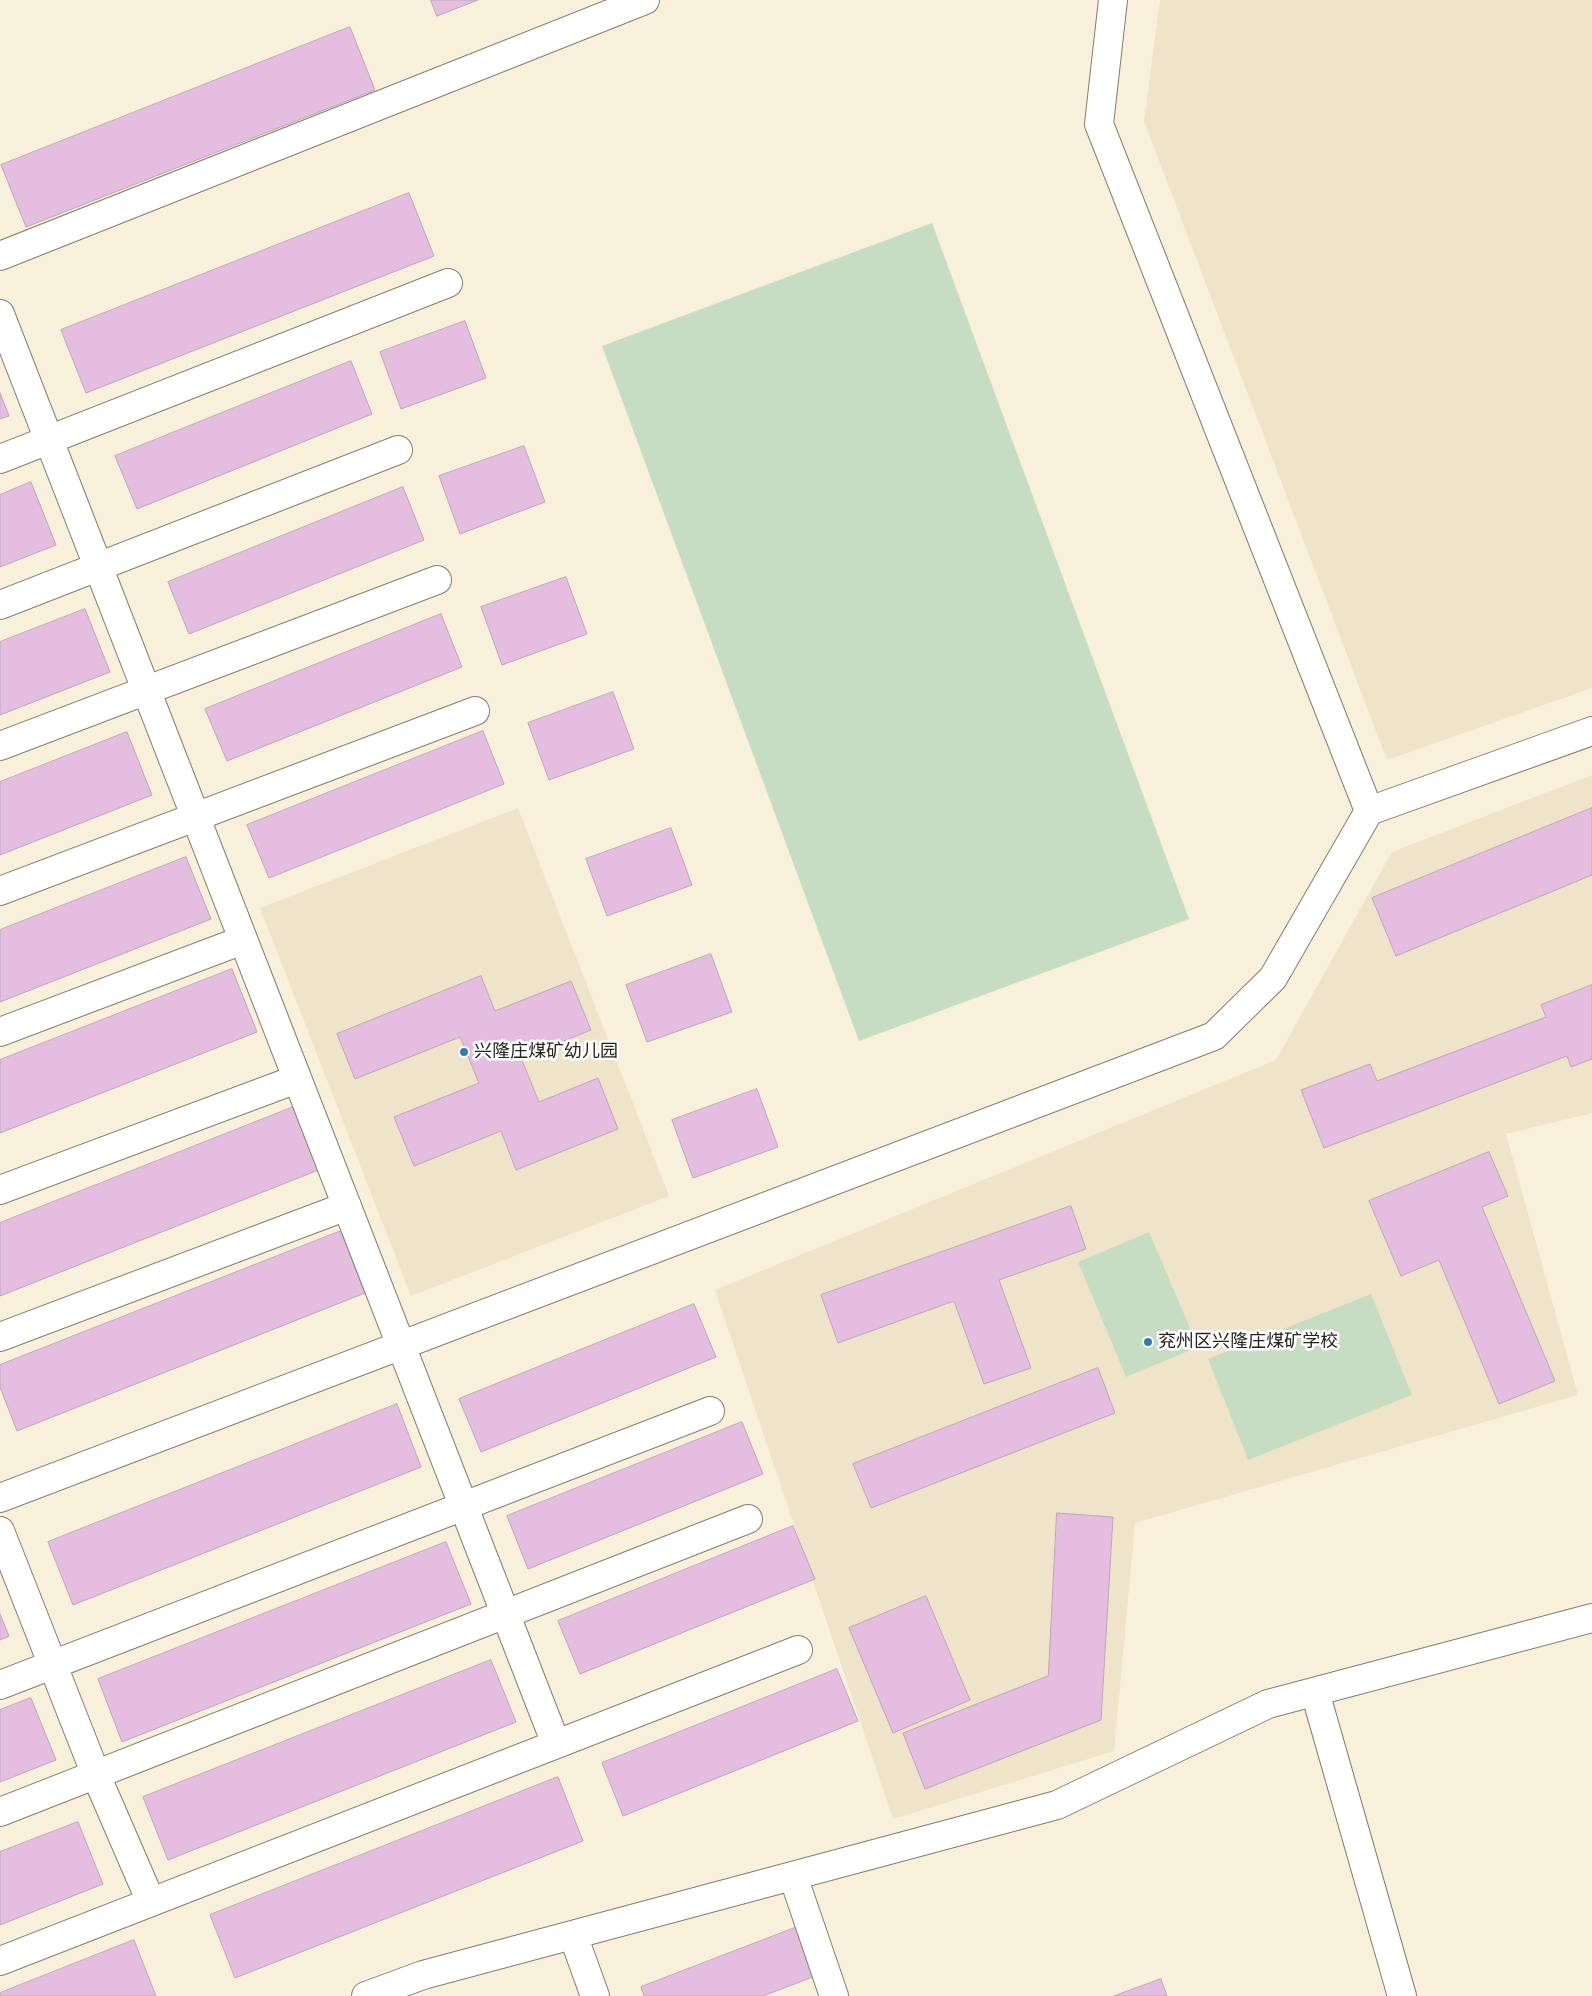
<!DOCTYPE html>
<meta charset="utf-8">
<style>
body{margin:0}
canvas{display:block;background:#f8f0db}
</style>
<canvas width="1592" height="1996"></canvas>
<script>
const ctx = document.querySelector('canvas').getContext('2d');
ctx.lineJoin = 'round';
function fillPath(path, color) { ctx.fillStyle = color; ctx.fill(path, 'evenodd'); }
function stroke(path, color, width, dash) { ctx.strokeStyle = color; ctx.lineWidth = width; ctx.lineCap = dash ? 'butt' : 'round'; ctx.setLineDash(dash || []); ctx.stroke(path); }
function label(font, color, halo, rows, align = 'center') {
  ctx.font = font + ' Manrope,"Noto Sans SC",sans-serif'; ctx.lineWidth = 5; ctx.setLineDash([]); ctx.textBaseline = 'middle'; ctx.strokeStyle = halo; ctx.fillStyle = color; for (const [text, x, y, turn = 0] of rows) {
    ctx.save(); ctx.translate(x, y); ctx.rotate((+turn || 0) * Math.PI / 180); ctx.textAlign = isNaN(turn) ? turn : align; if (halo) ctx.strokeText(text, 0, 0); ctx.fillText(text, 0, 0); ctx.restore();
  }
}
fillPath(new Path2D(`
 M1160,0h432v688l-205,72 -243,-639z
 M1592,775v338l-86,21 72,261 -443,128 -21,228 -221,68 -178,-529 561,-230 116,-208z
 M518,808l151,388 -258,100 -151,-388z`), '#efe4c9');
fillPath(new Path2D(`
 M932,223l257,696 -330,122 -257,-695z
 M1149,1232l49,115 -72,30 -48,-115z
 M1371,1294l41,101 -164,65 -40,-101z`), '#c7ddc3');
const building = new Path2D(`
 M431,0h47l-41,16z
 M350,27l25,63 -349,137 -25,-62z
 M409,193l25,63 -348,137 -25,-63z
 M465,321l21,57 -85,31 -21,-57z
 M351,361l21,53 -235,95 -22,-53z
 M0,393l9,23 -9,3z
 M524,446l21,56 -85,32 -21,-58z
 M31,482l25,63 -56,22v-72z
 M403,487l21,53 -235,94 -21,-52z
 M566,577l21,57 -85,31 -21,-58z
 M85,609l25,63 -110,43v-73z
 M441,614l21,53 -235,94 -22,-52z
 M613,692l21,57 -85,31 -21,-57z
 M483,731l21,53 -235,94 -22,-53z
 M127,732l25,63 -152,60v-73z
 M1592,808v67l-196,81 -24,-58z
 M671,828l21,57 -85,31 -21,-57z
 M186,857l25,62 -211,83v-72z
 M711,954l21,58 -85,30 -21,-57z
 M232,969l25,63 -257,101v-73z
 M481,976l14,35 76,-30 20,49 -70,28 18,44 59,-24 20,51 -102,41 -15,-39 -87,35 -20,-49 85,-34 -19,-46 -105,42 -18,-45z
 M1592,985v74l-21,8 -4,-11 -243,92 -23,-58 69,-26 7,17 169,-64 -5,-12z
 M757,1089l21,58 -85,31 -21,-58z
 M296,1106l25,63 -321,127v-73z
 M1489,1152l19,44 -26,11 73,174 -56,23 -60,-144 -38,16 -32,-75z
 M1071,1206l15,43 -87,31 32,88 -47,16 -30,-83 -116,42 -17,-48z
 M341,1231l24,62 -348,138 -17,-44v-22z
 M694,1304l22,53 -235,95 -22,-53z
 M1098,1368l17,45 -244,95 -18,-44z
 M397,1404l24,63 -348,138 -25,-63z
 M742,1422l21,52 -235,95 -21,-53z
 M1057,1513l56,4 -12,203 -176,69 -22,-56 145,-57z
 M793,1526l22,53 -235,95 -22,-53z
 M446,1542l25,62 -349,138 -24,-63z
 M926,1596l44,104 -77,33 -44,-105z
 M0,1614l9,22 -9,4z
 M491,1660l25,62 -348,138 -25,-63z
 M837,1669l21,52 -235,95 -21,-53z
 M31,1698l25,62 -56,22v-72z
 M558,1777l25,64 -348,137 -25,-63z
 M78,1822l25,62 -103,41v-73z
 M805,1924l18,49 -60,23h-119l-3,-9z
 M134,1940l22,56h-156v-3z
 M1161,1979l6,17h-53z`);
fillPath(building, '#e4bde0');
stroke(building, '#b9a8b7', 1);
const street = new Path2D(`
 M0,314l556,1430
 M0,459l448,-176
 M0,605l398,-155
 M0,746l437,-166
 M0,891l475,-180
 M0,1032l243,-92
 M0,1190l297,-111
 M0,1337l347,-131
 M0,1531l96,244 55,127
 M0,1685l710,-274
 M1315,1692l87,304
 M0,1812l748,-293
 M793,1876l41,120
 M573,1935l22,61
 M0,1961l798,-311
 M366,1996l57,-21 634,-170 211,-101 324,-86`);
const secondary = new Path2D(`
 M1113,0l-14,124 270,687
 M0,256l645,-256
 M0,1498l1214,-462 59,-58 96,-167 223,-80`);
stroke(street, '#867e6c', 30);
stroke(secondary, '#867e6c', 30);
stroke(street, '#fff', 28);
stroke(secondary, '#fff', 28);
for (const [x, y, r, color] of [
 [464,1052,5,"#327baf"],
 [1148,1342,5,"#327baf"]
]) { const dot = new Path2D(); dot.arc(x, y, r, 0, 2 * Math.PI); ctx.fillStyle = color; ctx.fill(dot); stroke(dot, '#fff', 2); }
label('18px', '#26231c', '#fff', [
 ["兴隆庄煤矿幼儿园",474,1052],
 ["兖州区兴隆庄煤矿学校",1158,1342]
], 'left');
</script>
